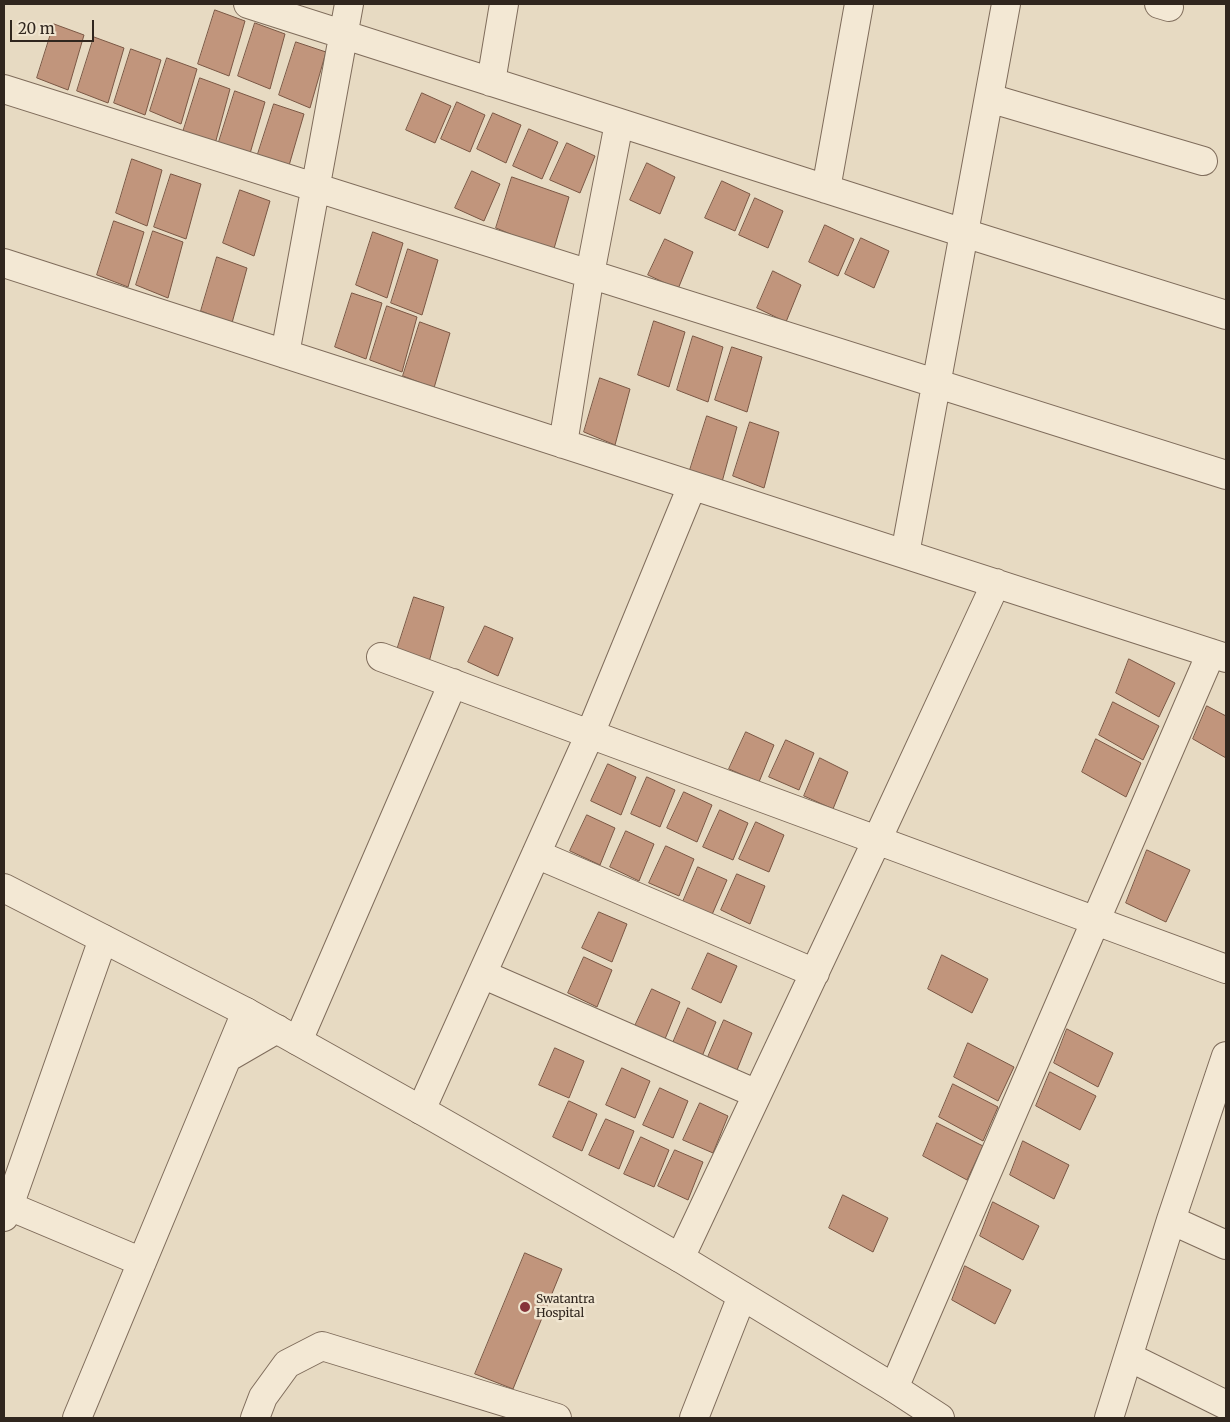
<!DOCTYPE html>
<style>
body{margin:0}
#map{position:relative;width:1230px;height:1422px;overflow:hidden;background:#e7dac2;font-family:Merriweather,serif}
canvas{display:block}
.frame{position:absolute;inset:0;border:5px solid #30261e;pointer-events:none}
.scale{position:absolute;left:10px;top:20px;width:84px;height:22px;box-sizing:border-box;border:2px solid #30261e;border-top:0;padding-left:6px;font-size:15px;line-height:18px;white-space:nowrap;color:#30261e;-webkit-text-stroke:4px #f0e5d0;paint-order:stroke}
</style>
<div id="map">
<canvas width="1230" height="1422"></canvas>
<div class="frame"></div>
<div class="scale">20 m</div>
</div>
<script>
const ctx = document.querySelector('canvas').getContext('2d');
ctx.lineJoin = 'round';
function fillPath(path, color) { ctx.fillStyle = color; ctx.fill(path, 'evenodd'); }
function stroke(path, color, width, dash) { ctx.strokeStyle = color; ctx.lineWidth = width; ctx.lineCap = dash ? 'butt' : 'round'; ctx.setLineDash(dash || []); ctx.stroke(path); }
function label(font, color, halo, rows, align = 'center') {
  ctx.font = font + ' Merriweather,serif'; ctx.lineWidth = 5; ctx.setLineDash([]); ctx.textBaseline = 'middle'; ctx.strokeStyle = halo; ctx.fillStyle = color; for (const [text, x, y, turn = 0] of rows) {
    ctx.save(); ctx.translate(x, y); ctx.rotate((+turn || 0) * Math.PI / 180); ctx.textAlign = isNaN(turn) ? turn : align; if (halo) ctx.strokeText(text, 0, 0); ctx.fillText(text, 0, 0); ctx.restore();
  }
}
const building = new Path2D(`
 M215,10l30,11 -16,55 -31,-12z
 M255,23l30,11 -15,55 -32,-13z
 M54,24l30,11 -16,55 -31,-12z
 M94,37l30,11 -16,55 -31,-12z
 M296,42l30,10 -16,56 -31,-13z
 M131,49l30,11 -16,55 -31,-12z
 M167,58l30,11 -16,55 -31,-13z
 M200,78l30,11 -15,55 -32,-12z
 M235,91l30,11 -16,55 -31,-12z
 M422,93l29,13 -16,37 -29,-13z
 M457,102l28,13 -15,37 -29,-13z
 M274,104l30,10 -16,55 -31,-12z
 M493,113l28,12 -15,38 -29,-14z
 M529,129l29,13 -16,37 -29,-13z
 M567,143l28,13 -15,37 -30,-13z
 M132,159l30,11 -15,56 -31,-13z
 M647,163l28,14 -15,37 -30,-14z
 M472,171l28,13 -16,37 -29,-13z
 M171,174l30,10 -15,55 -32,-12z
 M512,177l57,20 -16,55 -57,-24z
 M722,181l28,13 -15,37 -30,-13z
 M240,190l30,11 -16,55 -31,-13z
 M755,198l28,13 -15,37 -29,-13z
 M114,221l30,11 -16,55 -31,-12z
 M825,225l29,14 -16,37 -29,-14z
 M153,231l30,11 -15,56 -32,-13z
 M373,232l30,11 -16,55 -31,-13z
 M861,238l28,13 -15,37 -29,-14z
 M665,239l28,13 -15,37 -30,-14z
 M408,249l30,11 -16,55 -31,-12z
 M217,257l30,11 -15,55 -31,-12z
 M773,271l28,14 -15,37 -29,-14z
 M352,293l30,10 -16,56 -31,-12z
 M387,306l30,11 -15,55 -32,-12z
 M654,321l31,11 -16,55 -31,-12z
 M420,322l30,11 -16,55 -31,-12z
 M693,336l30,11 -15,55 -31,-12z
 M732,347l30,10 -15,55 -32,-12z
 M600,378l30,11 -15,56 -31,-13z
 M707,416l30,11 -15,55 -32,-12z
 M750,422l29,10 -15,56 -31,-12z
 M414,597l30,10 -15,55 -32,-12z
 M485,626l28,12 -15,38 -30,-14z
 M1129,659l46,24 -16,34 -43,-24z
 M1113,702l46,24 -16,34 -44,-25z
 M1207,706l19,10v42l-33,-19z
 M746,732l28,13 -15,37 -30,-13z
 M1096,739l45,24 -15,34 -44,-25z
 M786,740l28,13 -15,37 -30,-13z
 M820,758l28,14 -15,37 -29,-13z
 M608,764l28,13 -15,38 -30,-14z
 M647,777l28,13 -15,37 -29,-13z
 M684,792l28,13 -15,37 -30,-14z
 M720,810l28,13 -15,37 -30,-13z
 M587,815l28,13 -15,37 -30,-14z
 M756,822l28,13 -15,37 -30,-13z
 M626,831l28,13 -15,37 -29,-14z
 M666,846l28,13 -15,37 -30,-13z
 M1147,850l43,20 -24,52 -40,-19z
 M698,867l29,13 -16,37 -29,-13z
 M737,874l28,12 -15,38 -29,-14z
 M599,912l28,12 -15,38 -30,-14z
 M708,953l29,13 -16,37 -29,-14z
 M942,955l46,24 -16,34 -44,-24z
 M584,957l28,13 -15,37 -29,-14z
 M652,989l28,13 -15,37 -30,-13z
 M688,1008l28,14 -15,37 -29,-14z
 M724,1020l28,13 -15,37 -29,-13z
 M1067,1029l46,24 -15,34 -44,-24z
 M968,1043l46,24 -16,34 -44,-24z
 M555,1048l29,13 -15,37 -30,-13z
 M622,1068l28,13 -15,37 -29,-13z
 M1050,1072l46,24 -16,34 -44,-24z
 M953,1084l45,23 -15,34 -44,-24z
 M660,1088l28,13 -15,37 -30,-13z
 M569,1101l28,13 -15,37 -29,-14z
 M700,1103l28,13 -15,37 -30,-13z
 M606,1119l28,12 -15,38 -30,-14z
 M937,1123l46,23 -16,34 -44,-24z
 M641,1137l28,13 -15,37 -30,-13z
 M1023,1141l46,24 -15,34 -44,-24z
 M675,1150l28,12 -15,38 -30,-14z
 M843,1195l45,23 -15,34 -44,-24z
 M993,1202l46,24 -16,34 -43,-24z
 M525,1253l37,16 -49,120 -38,-15z
 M965,1266l46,24 -16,34 -43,-24z`);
fillPath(building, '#c1957c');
stroke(building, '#7a5744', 1);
const minor = new Path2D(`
 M248,4l716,229 262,82
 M1159,4l10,3
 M491,82l13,-78
 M4,89l1222,386
 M989,98l214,63
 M826,189l33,-185
 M4,263l1222,395
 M285,354l64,-350
 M563,444l27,-170 29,-151
 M905,554l101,-550
 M381,657l845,312
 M536,854l279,119
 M482,974l275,120
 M298,1041l155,-358
 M227,1058l50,-29
 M421,1110l169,-376 102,-248
 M4,1204l138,58
 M4,1217l5,-11 94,-267
 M1171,1220l55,25
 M680,1258l197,-418 119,-257
 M1129,1357l97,48
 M894,1388l317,-735
 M77,1418l169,-406
 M255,1418l8,-21 24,-33 35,-18 235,72
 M694,1418l48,-122
 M1109,1418l62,-198 55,-164`);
const tertiary = new Path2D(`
 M4,888l242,124 175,98 259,148 214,130 46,30`);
stroke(minor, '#7f6c5b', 30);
stroke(tertiary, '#7f6c5b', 30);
stroke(minor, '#f3e8d4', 28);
stroke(tertiary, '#f3e8d4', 28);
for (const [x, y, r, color] of [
 [525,1307,6,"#863339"]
]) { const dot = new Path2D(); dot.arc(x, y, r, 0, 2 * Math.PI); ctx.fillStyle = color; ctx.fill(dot); stroke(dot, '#f0e5d0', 2); }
label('12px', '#30261e', '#f0e5d0', [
 ["Swatantra",536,1300],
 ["Hospital",536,1314]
], 'left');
</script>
